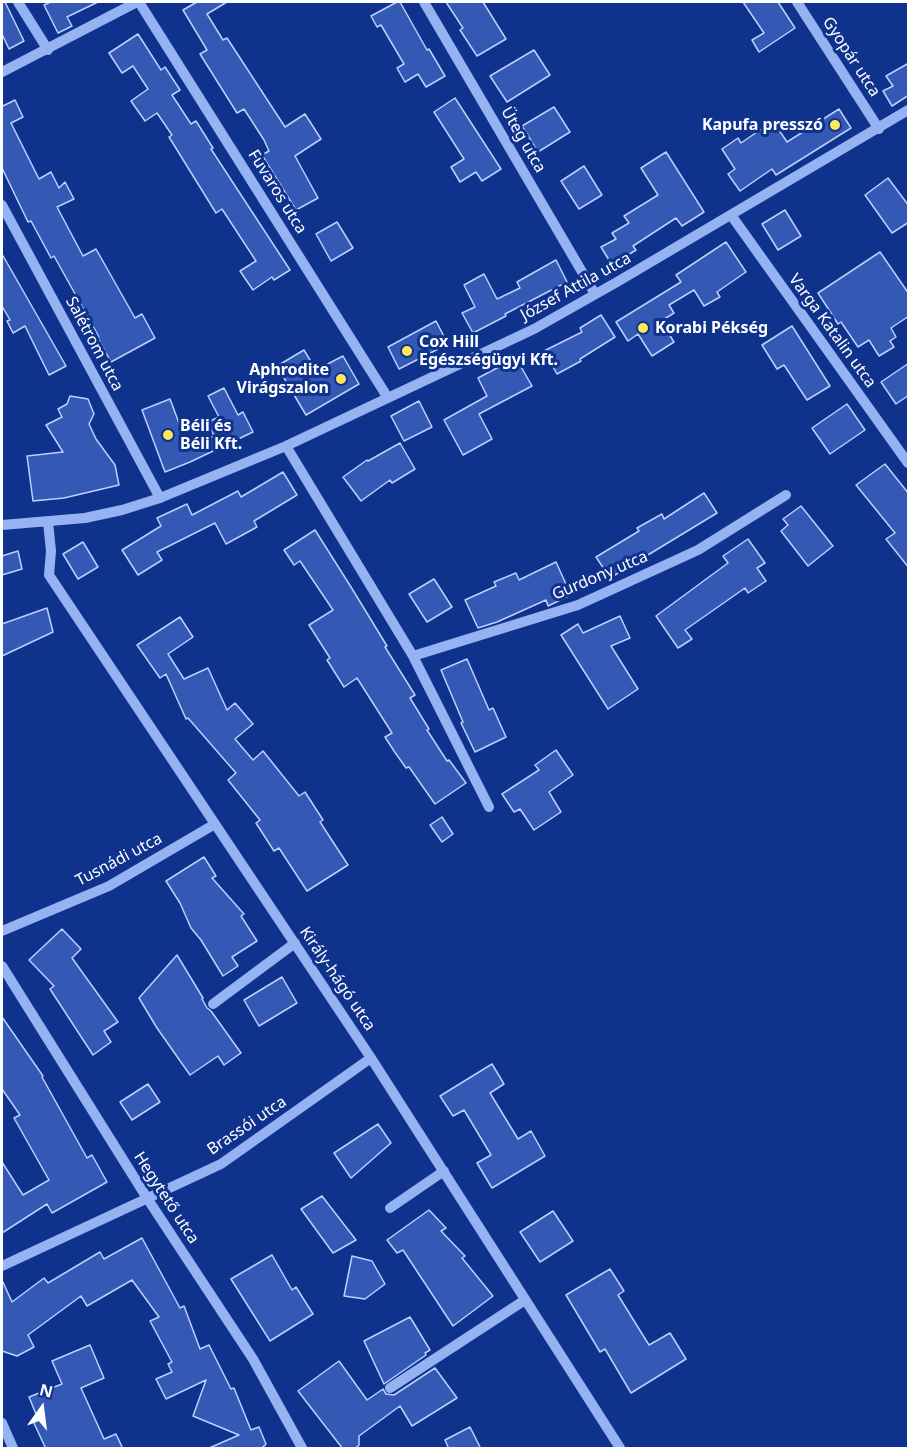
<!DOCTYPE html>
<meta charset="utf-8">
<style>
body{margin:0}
#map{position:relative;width:910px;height:1450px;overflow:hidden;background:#0f338d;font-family:"Noto Sans",sans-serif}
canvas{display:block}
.frame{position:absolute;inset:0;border:3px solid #fff;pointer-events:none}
.north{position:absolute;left:12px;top:1378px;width:60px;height:60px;-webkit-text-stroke:4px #0f338d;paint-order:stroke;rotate:14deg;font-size:16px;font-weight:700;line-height:24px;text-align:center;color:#fff}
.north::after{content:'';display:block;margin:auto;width:21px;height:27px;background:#fff;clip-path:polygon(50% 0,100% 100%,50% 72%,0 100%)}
</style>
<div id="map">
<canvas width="910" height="1450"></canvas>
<div class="frame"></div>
<div class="north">N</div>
</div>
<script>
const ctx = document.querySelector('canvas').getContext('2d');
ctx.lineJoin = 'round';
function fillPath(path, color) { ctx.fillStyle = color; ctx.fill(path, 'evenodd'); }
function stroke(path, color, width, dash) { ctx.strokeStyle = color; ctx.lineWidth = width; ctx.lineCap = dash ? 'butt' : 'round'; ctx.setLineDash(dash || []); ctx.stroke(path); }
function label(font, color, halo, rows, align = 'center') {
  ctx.font = font + ' "Noto Sans",sans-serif'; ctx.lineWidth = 6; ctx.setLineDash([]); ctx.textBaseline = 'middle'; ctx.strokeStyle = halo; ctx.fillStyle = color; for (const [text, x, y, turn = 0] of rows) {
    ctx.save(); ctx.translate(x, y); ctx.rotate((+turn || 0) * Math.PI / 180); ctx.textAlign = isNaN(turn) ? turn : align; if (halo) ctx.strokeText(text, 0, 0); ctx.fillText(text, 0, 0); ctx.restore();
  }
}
const building = new Path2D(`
 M2,2h3l19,39 -15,8 -7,-15z
 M51,2h47l-31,15 5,9 -14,7 -14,-28z
 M197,2h30l-20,12 16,26 4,-2 58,89 20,-13 16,25 -26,17 23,42 -22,12 -34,-55 7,-4 -5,-11 -20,-31 -7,4 -37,-59 7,-4 -24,-40z
 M397,2h3l27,48 2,-1 16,27 -19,11 -8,-13 -13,8 -8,-14 7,-4 -23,-39 -4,2 -6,-11z
 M446,2h37l23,37 -29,17 -17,-26 3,-2z
 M743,2h35l17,26 -36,24 -7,-12 12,-7z
 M138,34l23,36 4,-3 15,23 -8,5 19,29 5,-3 17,27 -2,1 79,121 -16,10 -2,-3 -19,13 -13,-19 16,-10 -34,-52 -6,4 -47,-76 3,-2 -15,-22 -12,8 -14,-20 17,-12 -15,-23 -11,7 -13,-20z
 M534,50l16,25 -43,27 -17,-26z
 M909,63v32l-17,11 -9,-15 10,-5 -7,-10z
 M455,98l46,71 -19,12 -6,-9 -16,10 -9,-15 13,-8 -30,-47z
 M15,100l8,17 -12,6 28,56 12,-7 8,16 6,-6 9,17 -17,8 26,49 13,-7 39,69 7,-4 13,24 -44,24 -13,-24 1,-1 -45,-81 -3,2 -20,-37 -3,1 -26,-54v-64l1,2z
 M554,107l16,25 -32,20 -16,-26z
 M839,109l12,19 -75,47 -4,-6 -32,22 -12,-17 7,-5 -13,-20 16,-11 3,5 32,-22 14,21z
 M666,152l38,60 -22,14 -6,-8 -43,28 3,4 -24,15 -11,-18 15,-8 -4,-6 17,-10 -5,-7 34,-21 -17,-27z
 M584,166l18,29 -23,14 -18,-28z
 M888,178l21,28v16l-17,11 -27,-38z
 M785,210l16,26 -23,14 -16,-26z
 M337,222l16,26 -22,13 -15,-27z
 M726,242l20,30 -29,20 3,5 -16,9 -10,-16 -25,15 5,8 -13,8 13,21 -22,14 -14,-22 -10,7 -12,-19 65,-40 -5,-7z
 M880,252l29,42v22l-18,12 5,9 -6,4 4,6 -15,9 -10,-16 -11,7 -17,-25 -3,2 -20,-31z
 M2,254l64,112 -17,9 -24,-49 -12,7 -6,-12 3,-1 -8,-14z
 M556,260l11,22 -62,32 1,2 -33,17 -11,-20 13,-6 -11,-22 20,-11 13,25 23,-11 -3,-6z
 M601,315l14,22 -35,22 1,2 -24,13 -13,-23 38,-19 -2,-4z
 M436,321l12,23 -49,25 -11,-22z
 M792,326l38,60 -23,14 -23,-35 -7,4 -15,-24z
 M304,350l12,20 27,-14 16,28 -53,31 -29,-49z
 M516,358l16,28 -53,28 13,25 -29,16 -19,-35 43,-24 -9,-18z
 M909,363v32l-13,9 -15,-22z
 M224,388l14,27 5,-3 10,20 -63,30 -25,10 -23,-62 28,-11 18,48 26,-11 -6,-14 11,-5 -11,-21z
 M70,396l18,3 6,15 -5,10 7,15 19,26 4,20 -55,13 -31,3 -6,-45 36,-4 -17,-27 16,-8 -4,-8 9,-5z
 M419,401l13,26 -28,14 -13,-25z
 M847,404l18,26 -35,24 -18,-26z
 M400,443l15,26 -23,14 -2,-3 -29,21 -18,-24 24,-17 1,1z
 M885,464l24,30v74l-23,-29 9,-6 -39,-48z
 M283,472l14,23 -43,26 3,6 -31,17 -11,-21 -58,29 5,8 -24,15 -16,-25 39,-24 -4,-8 30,-14 5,11 46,-24 3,6z
 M704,493l13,20 -107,65 -14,-21 43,-26 -2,-3 25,-14 2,5z
 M801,506l32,40 -25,20 -27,-35 7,-6 -5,-6z
 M315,530l36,57 36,59 -2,1 30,48 -5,3 19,31 -2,1 20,31 2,-1 17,23 -31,21 -26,-37 -3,1 -12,-17 -9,-14 7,-4 -35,-55 -13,9 -17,-27 3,-2 -21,-33 24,-15 -33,-49 -6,4 -10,-15z
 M748,539l17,24 -8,5 9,13 -18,12 -3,-5 -60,42 7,9 -14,9 -22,-32 72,-53 -5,-7z
 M83,542l15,25 -20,12 -15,-25z
 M18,551l4,18 -20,6v-19z
 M556,562l15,33 -23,11 -2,-6 -49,22 -19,6 -13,-28 31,-14 -2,-4 22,-9 3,7z
 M434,579l18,28 -25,15 -18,-28z
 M47,608l6,24 -51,24v-32z
 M620,616l10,22 -19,8 27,43 -30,20 -47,-74 17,-11 5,9z
 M180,617l13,20 -25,17 16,25 24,-11 19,42 8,-7 18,21 -18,15 18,21 10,-9 36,45 6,-4 18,28 -3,2 28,43 -41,26 -28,-43 -5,3 -18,-28 4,-3 -32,-40 8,-7 -48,-55 -2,1 -20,-45 -6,4 -23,-33z
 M467,659l22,51 4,-2 13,29 -31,15 -14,-29 2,-1 -22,-52z
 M556,750l17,25 -24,17 12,20 -27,18 -14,-21 -6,3 -12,-18 37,-24 -4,-5z
 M442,817l11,17 -11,8 -12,-17z
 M204,857l12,19 -4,2 32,36 -3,2 16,25 -25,16 6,9 -15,10 -22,-36 -10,-12 -11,-25 -14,-22z
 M62,929l19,20 -9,9 46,64 -14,9 7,11 -18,13 -43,-66 4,-3 -25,-26z
 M177,955l26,43 -1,1 5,9 4,3 30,42 -17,12 -6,-9 -28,19 -33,-47 -18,-30z
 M282,977l15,26 -38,23 -15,-26z
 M2,1017l41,59 -1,1 45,81 5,-3 15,27 -55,31 -5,-9 -45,29v-71l21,33 26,-15 -35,-62 6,-3 -18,-26z
 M492,1064l12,20 -14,9 28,46 13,-8 14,25 -53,32 -15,-25 14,-8 -27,-45 -11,6 -13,-20z
 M148,1084l12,18 -28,18 -12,-18z
 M378,1124l13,19 -40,35 -17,-25z
 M322,1196l34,44 -23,13 -32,-44z
 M429,1210l17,18 -5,3 24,25 -3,2 31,38 -40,30 -50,-76 -6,3 -10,-13z
 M553,1211l20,30 -33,21 -20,-30z
 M142,1238l38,70 4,-2 16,43 9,-4 22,44 3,-1 17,42 8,-3 7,17 -5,5h-54l32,-14 -46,-19 13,-36 -40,19 -10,-20 16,-7 -4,-8 4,-2 -22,-41 9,-4 -27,-37 -45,26 -6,-10 -53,39 6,12 -17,9 -15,-5v-71l10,22 32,-24 4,5 52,-31 4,7z
 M272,1255l20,35 4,-3 17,27 -43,27 -39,-62z
 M352,1256l20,5 13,23 -20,15 -21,-3z
 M610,1269l14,22 -6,4 31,50 21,-12 16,26 -55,34 -26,-44 -5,3 -34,-57z
 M410,1317l20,33 -5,3 1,2 -42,29 -20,-43z
 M90,1345l14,33 -23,10 23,51 12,-5 7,15h-77l-13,-28 5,-2 -9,-22 33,-13 -10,-23z
 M339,1361l28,39 16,-11 3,5 8,1 41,-27 22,30 -45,28 -12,-20 -41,30v9l-4,4h-12l-45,-58z
 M470,1427l11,22h-32l-4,-9z`);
fillPath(building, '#3359b5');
stroke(building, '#bdd0fe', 1.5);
stroke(new Path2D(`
 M18,2l30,48
 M139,2l249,396
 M424,2l171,292
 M797,2l82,127
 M2,72l135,-70
 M2,205l158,293
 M731,215l177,248
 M286,446l127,210 76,151
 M48,522l3,29 -2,24 322,483 249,390
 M2,525l83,-7 37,-8 38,-12 126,-52 248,-117 83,-47 291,-172
 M413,656l165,-51 120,-55 88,-55
 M2,931l107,-45 106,-62
 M2,966l145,232 106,161 49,89
 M213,1004l82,-61
 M390,1208l54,-37
 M2,1266l219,-102 150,-106
 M390,1388l135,-88
 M2,1423l11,25`), '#95b2f3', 10);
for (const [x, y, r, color] of [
 [835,125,6,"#ffe857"],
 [643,328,6,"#ffe857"],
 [407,351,6,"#ffe857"],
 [341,379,6,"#ffe857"],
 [168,435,6,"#ffe857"]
]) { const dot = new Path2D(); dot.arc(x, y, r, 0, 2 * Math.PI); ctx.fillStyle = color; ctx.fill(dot); stroke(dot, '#0f338d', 2); }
label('16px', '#fff', '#0f338d', [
 ["Gyopár utca",851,57,57],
 ["Üteg utca",523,140,60],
 ["Fuvaros utca",277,192,58],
 ["József Attila utca",576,287,-29],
 ["Varga Katalin utca",832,331,54],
 ["Salétrom utca",94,344,62],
 ["Gurdony utca",600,576,-23],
 ["Tusnádi utca",119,860,-28],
 ["Király-hágó utca",337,979,56],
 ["Brassói utca",247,1126,-34],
 ["Hegytető utca",166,1198,57]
]);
label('bold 16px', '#fff', '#0f338d', [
 ["Kapufa presszó",823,125,"right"],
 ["Korabi Pékség",655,328],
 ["Cox Hill",419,342],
 ["Egészségügyi Kft.",419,360],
 ["Aphrodite",329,370,"right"],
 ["Virágszalon",329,388,"right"],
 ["Béli és",180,426],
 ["Béli Kft.",180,444]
], 'left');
</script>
